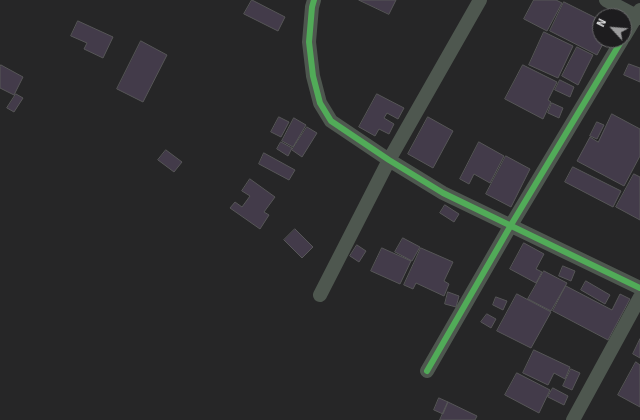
<!DOCTYPE html>
<style>
body{margin:0}
#map{position:relative;width:640px;height:420px;overflow:hidden;background:#262627;font-family:Signika,sans-serif}
canvas{display:block}
.north{position:absolute;left:592px;top:8px;width:40px;height:40px;box-sizing:border-box;background:#1d1c1e;border:1px solid #69696a;border-radius:50%;rotate:296deg;font-size:11px;font-weight:700;line-height:16px;text-align:center;color:#dcdcdd}
.north::after{content:'';display:block;margin:auto;width:14px;height:18px;background:#9c9c9d;clip-path:polygon(50% 0,100% 100%,50% 72%,0 100%)}
</style>
<div id="map">
<canvas width="640" height="420"></canvas>
<div class="north">N</div>
</div>
<script>
const ctx = document.querySelector('canvas').getContext('2d');
ctx.lineJoin = 'round';
function fillPath(path, color) { ctx.fillStyle = color; ctx.fill(path, 'evenodd'); }
function stroke(path, color, width, dash) { ctx.strokeStyle = color; ctx.lineWidth = width; ctx.lineCap = dash ? 'butt' : 'round'; ctx.setLineDash(dash || []); ctx.stroke(path); }
const building = new Path2D(`
 M252,0l33,17 -7,14 -34,-17z
 M359,0h37l-7,14z
 M534,0h22l6,3 -15,28 -23,-12z
 M564,2l36,18v20h5l-8,15 -47,-24z
 M78,21l35,16 -10,21 -19,-9 3,-6 -16,-7z
 M544,32l29,14 -15,32 -29,-13z
 M141,41l26,14 -24,47 -26,-13z
 M577,47l16,8 -15,30 -16,-9z
 M629,64l11,4v14l-16,-7z
 M1,65l22,12 -9,18 -14,-7v-21z
 M523,65l34,17 -9,18 3,2 -8,17 -38,-20z
 M560,80l14,7 -4,10 -15,-7z
 M16,94l7,4 -9,14 -7,-4z
 M377,94l27,14 -6,11 -11,-6 -3,5 10,6 -5,10 -10,-5 -4,7 -16,-9z
 M552,103l11,5 -4,10 -11,-5z
 M612,114l28,15v27l-16,30 -47,-25 13,-24 8,5z
 M279,117l10,5 -8,15 -10,-5z
 M428,117l25,14 -20,37 -25,-14z
 M294,118l12,7 -13,22 -11,-6z
 M597,122l7,3 -7,14 -7,-3z
 M307,127l10,6 -15,24 -10,-7z
 M281,142l11,6 -4,8 -11,-7z
 M479,142l25,14 -14,27 -16,-9 -5,10 -9,-5z
 M166,150l16,12 -8,10 -16,-12z
 M264,153l31,17 -6,10 -30,-16z
 M506,156l24,13 -19,38 -25,-13z
 M573,167l48,24 -8,16 -48,-25z
 M634,174l6,3v43l-24,-13z
 M250,179l25,18 -11,15 5,3 -9,14 -30,-21 5,-6 7,5 8,-11 -8,-5z
 M445,205l14,9 -5,8 -14,-9z
 M295,229l18,18 -11,11 -18,-18z
 M403,238l17,9 -8,14 -17,-9z
 M524,243l20,11 -8,15 6,3 -6,11 -26,-14z
 M357,245l9,6 -7,11 -9,-6z
 M382,248l29,13 -11,23 -29,-13z
 M421,248l32,14 -9,19 5,3 -5,12 -28,-13 -3,6 -9,-4z
 M563,266l12,5 -4,10 -12,-5z
 M544,271l23,12 -16,28 -23,-12z
 M586,281l24,14 -5,9 -24,-14z
 M566,286l46,24 8,-16 10,5 -22,41 -55,-29z
 M448,292l11,4 -3,11 -11,-3z
 M517,294l34,18 -20,36 -34,-17z
 M496,297l11,4 -4,9 -10,-5z
 M487,314l9,5 -5,9 -10,-6z
 M640,339v19l-7,-4z
 M534,350l36,17 -5,12 -11,-6 -6,12 -25,-12z
 M636,362l4,3v42l-22,-12z
 M571,369l9,4 -8,17 -9,-4z
 M517,373l33,17 -11,23 -34,-18z
 M553,388l15,8 -4,9 -16,-8z
 M439,398l9,4 -5,12 -9,-4z
 M448,402l29,14 -2,4h-35z`);
fillPath(building, '#433b4a');
stroke(building, '#565657', 1);
stroke(new Path2D(`
 M314,0l-2,7 -3,35 4,34 7,27 11,18 58,39 54,33 197,95
 M606,0l34,18
 M624,37l16,-27
 M320,295l69,-135 91,-160
 M427,371l84,-146 111,-185
 M573,420l67,-123`), '#4e574f', 14);
stroke(new Path2D(`
 M314,0l-2,7 -3,35 4,34 7,27 11,18 58,39 54,33 197,95
 M427,371l84,-146 111,-185`), '#51ab58', 6);
</script>
